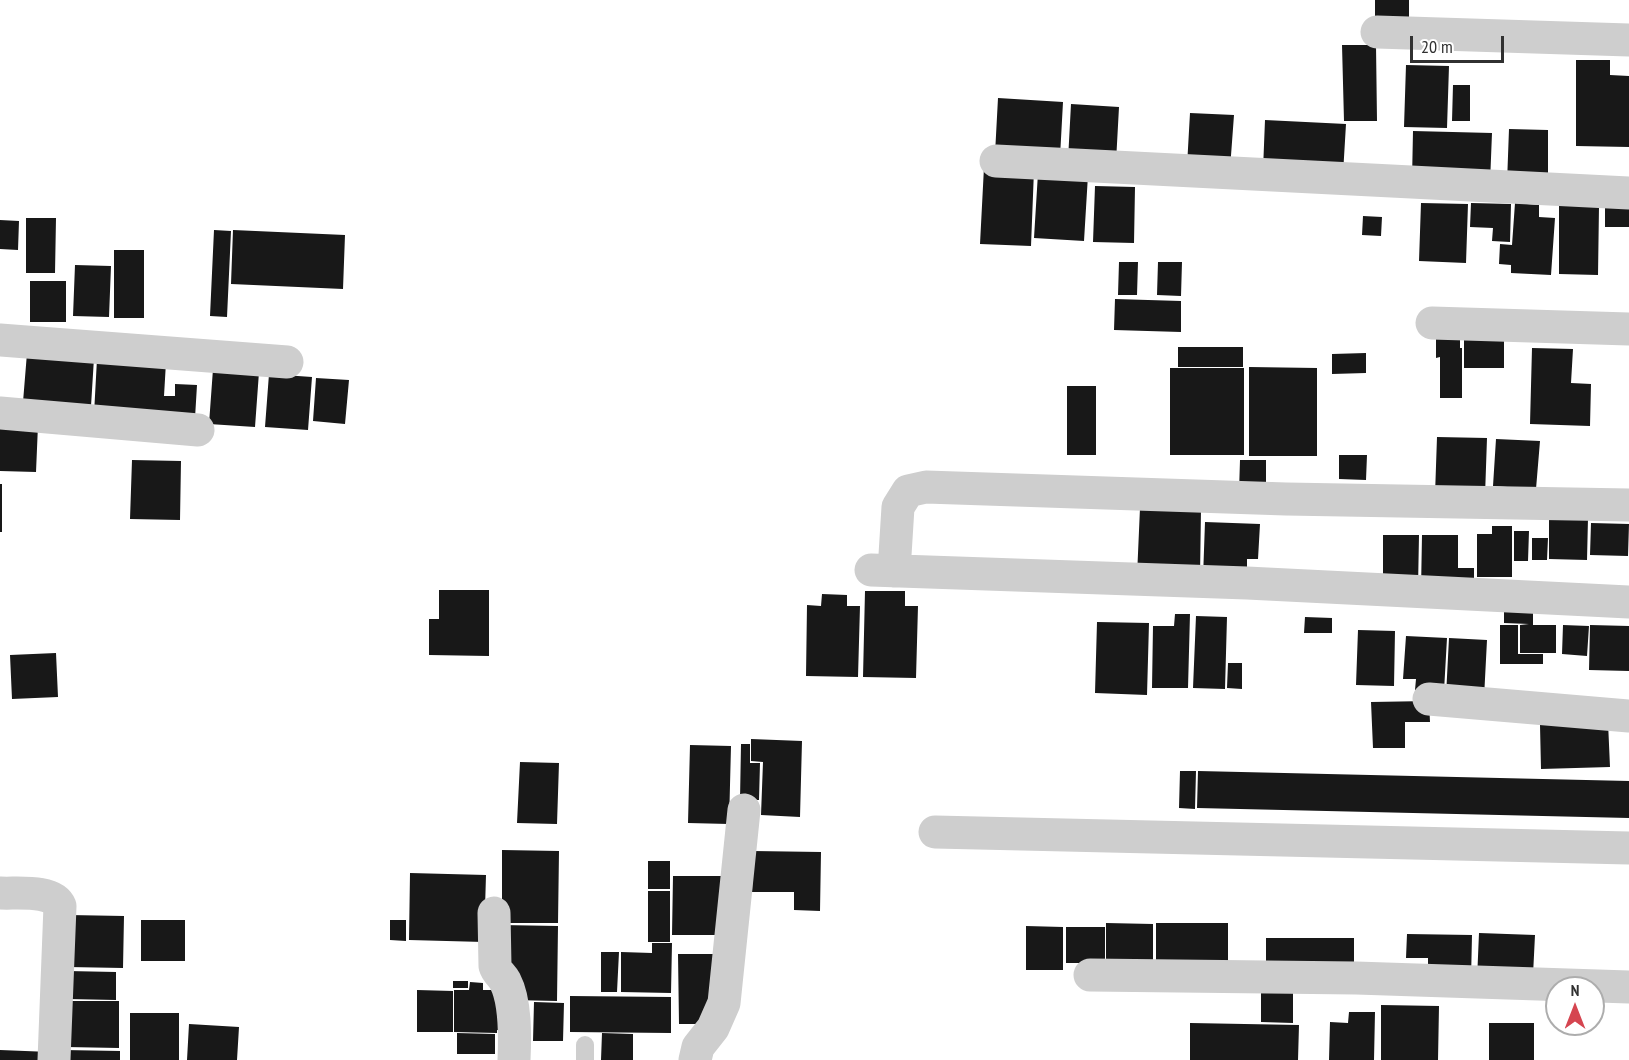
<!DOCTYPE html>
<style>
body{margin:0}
#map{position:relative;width:1629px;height:1060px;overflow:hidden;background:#fff;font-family:"PT Sans Narrow",sans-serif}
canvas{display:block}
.north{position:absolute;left:1545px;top:976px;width:60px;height:60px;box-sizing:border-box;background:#fff;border:2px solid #adadad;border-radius:50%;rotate:0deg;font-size:16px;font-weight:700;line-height:24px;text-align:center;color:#313131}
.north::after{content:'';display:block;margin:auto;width:21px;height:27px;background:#d54550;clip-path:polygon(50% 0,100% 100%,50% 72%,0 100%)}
.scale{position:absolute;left:1410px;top:36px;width:94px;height:27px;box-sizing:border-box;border:3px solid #313131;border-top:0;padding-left:8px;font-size:18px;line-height:21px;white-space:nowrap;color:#313131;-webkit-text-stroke:4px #fff;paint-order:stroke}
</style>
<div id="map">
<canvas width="1629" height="1060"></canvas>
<div class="north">N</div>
<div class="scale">20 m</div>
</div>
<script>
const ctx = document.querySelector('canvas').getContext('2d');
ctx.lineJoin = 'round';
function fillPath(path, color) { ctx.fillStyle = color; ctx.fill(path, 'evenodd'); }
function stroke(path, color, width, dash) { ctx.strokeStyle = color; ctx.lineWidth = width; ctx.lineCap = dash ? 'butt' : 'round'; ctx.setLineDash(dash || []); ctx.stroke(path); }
fillPath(new Path2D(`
 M1375,0h34v18h-34z
 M1342,45h34l1,76h-33z
 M1576,60h34v15l19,1v71l-53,-1z
 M1406,65l43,1 -2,62 -43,-1z
 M1453,85h17v36h-18z
 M998,98l65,4 -3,55 -65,-3z
 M1071,104l48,3 -3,55 -48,-2z
 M1190,113l44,2 -4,54 -43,-3z
 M1265,120l81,4 -3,50 -80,-4z
 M1509,129l39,1v54l-41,-1z
 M1413,131l79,2 -2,50 -78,-3z
 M984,167l50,3 -3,76 -51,-2z
 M1038,173l50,2 -4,66 -50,-3z
 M1095,186l40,1 -1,56 -41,-1z
 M1605,198l24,1v28h-24z
 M1421,203l47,1 -2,59 -47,-2z
 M1471,203l40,1 -1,38 -18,-1 1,-13 -23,-1z
 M1515,203l24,2v12l16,1 -4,57 -40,-2v-8l-12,-1 1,-20 12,1z
 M1559,206h40l-1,69 -39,-1z
 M1363,216l19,1 -1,19 -19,-1z
 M26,218h30l-1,55h-29z
 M0,220l19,1 -1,29 -18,-1z
 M214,230l17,1 -4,86 -17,-1z
 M233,230l112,5 -2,54 -112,-5z
 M114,250h30v68h-30z
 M1119,262h19l-1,33h-19z
 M1158,262h24l-1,34 -24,-1z
 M75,265l36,1 -2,51 -36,-1z
 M30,281h36v41h-36z
 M1115,299l66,2v31l-67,-2z
 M1436,330h24v18h2v50h-22v-41l-4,1z
 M1464,333h40v35h-40z
 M1178,347h65v20h-65z
 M1532,348l41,1 -2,34 20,1 -1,42 -60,-2z
 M27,353l67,5 -3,48 -68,-4z
 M1366,353v20l-34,1v-20z
 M97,359l69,3 -2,34h11v-12l22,1 -2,33 -101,-4z
 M1249,367l68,1v88h-68z
 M1170,368h74v87h-74z
 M213,369l46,3 -4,55 -46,-3z
 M269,374l43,3 -4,53 -43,-3z
 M316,378l33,2 -4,44 -32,-3z
 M1067,386h29v69h-29z
 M0,424l38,1 -2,47 -36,-1z
 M1437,437l50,1 -2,58 -50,-1z
 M1496,439l44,2 -4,48 -43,-3z
 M1339,455h28l-1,25 -27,-1z
 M132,460l49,1 -1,59 -50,-1z
 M1240,460h26v32h-27z
 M0,484h2v48h-2z
 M1140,508l61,1 -1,68 -63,-1z
 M1549,518h39l-1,42 -38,-1z
 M1205,522l55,2 -2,35h-11v20l-44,-1z
 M1591,523l38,1 -1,32 -38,-1z
 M1492,526h20v51h-35v-43h15z
 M1514,531h15l-1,30h-14z
 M1383,535h36l-1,53h-35z
 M1422,535h36v33h16v22h-53z
 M1532,538h16l-1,22h-15z
 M439,590h50v66l-60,-1v-36h10z
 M865,591h40v15h13l-2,72 -53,-1z
 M822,594l25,1v11h13l-2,71 -52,-1 1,-71 14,1z
 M1504,606l29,1v18h23v28h-36v-28l9,-1 -25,-1z
 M1175,614h15l-2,74h-36l1,-62h21z
 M1196,616l31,1 -2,72 -32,-1z
 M1305,617l27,1v15h-28z
 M1097,622l52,1 -2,72 -52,-2z
 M1500,625h18v29h25v10h-43z
 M1563,625l26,1 -2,30 -25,-2z
 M1590,625l39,1v45l-40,-1z
 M1358,630l37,1 -1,55 -38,-1z
 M1406,636l41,2 -3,53 -29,-1 1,-11h-13z
 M1449,638l38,2 -3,58 -38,-2z
 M56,653l2,44 -46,2 -2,-44z
 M1228,663h14v26l-15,-1z
 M1429,701l1,21h-25v26h-32l-2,-46z
 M1608,722l2,45 -69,2 -1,-44z
 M751,739l51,2 -2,76 -39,-2 2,-53 -12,-1z
 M741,744h9v19h10l-1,37h-19z
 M690,745l41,1 -2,78 -41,-1z
 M520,762l39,1 -2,61 -40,-1z
 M1180,771h16l-1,38 -16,-1z
 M1198,771l431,10v37l-432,-10z
 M502,850l57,1 -1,72h-56z
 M753,851l68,1 -1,59 -26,-1v-18h-42z
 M648,861h22v28h-22z
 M410,873l76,2 -2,67 -75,-2z
 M673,876h52v59h-53z
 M648,891h22v51h-22z
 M69,915l55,1 -1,52 -55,-1z
 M141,920h44v41h-44z
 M390,920h16v21l-16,-1z
 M1106,923l47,1v46h-47z
 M1156,923h72v48l-72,1z
 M501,925l57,1 -1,75 -44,-1z
 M1026,926l37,1v43h-37z
 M1066,927h39v36h-39z
 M1479,933l56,2 -2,40 -56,5z
 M1407,934l65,1 -1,45 -43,-1v-21h-22z
 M1266,938h88v34l-88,-2z
 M652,943h20l-1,50 -50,-1v-40l31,1z
 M601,952h18l-2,40h-16z
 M678,954h35l1,70h-35z
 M67,971l49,1v28l-49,-1z
 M453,981h15v7h-15z
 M470,982l13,1v7h23l-1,41 -8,-1v3l-43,-1v-42h15z
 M417,990l36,1v41h-36z
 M1261,993h32v30l-32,-1z
 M570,996l101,1v36l-101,-1z
 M66,1001h53v47l-53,-1z
 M534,1002l30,1 -1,38h-30z
 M1381,1005l58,1 -1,54h-57z
 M1349,1012h26l-1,48h-45l1,-38 18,1z
 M130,1013h49v47h-49z
 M1190,1023l109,2 -1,35h-108z
 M1489,1023h45v37h-45z
 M189,1024l50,3 -2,33h-50z
 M457,1033l38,1v20h-38z
 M602,1033l31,1v26h-32z
 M0,1050l50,2 -1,8h-49z
 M63,1050l57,1v9h-57z`), '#181818');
stroke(new Path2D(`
 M585,1045v15`), '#cecece', 18);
stroke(new Path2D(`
 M1377,32l252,8
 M996,161l633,32
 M1432,323l197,6
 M0,340l287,22
 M0,413l198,17
 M871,570l376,13 382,19
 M894,571l4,-64 10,-16 18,-4 360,12 343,6
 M1429,699l200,17
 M935,832l694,16
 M0,893c16,1 53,-4 60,13l-6,154
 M494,913l1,53c2,7 7,9 10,15 11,21 10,56 9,79
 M1090,975l266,3 273,9
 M695,1060l3,-13 15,-19 11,-25 20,-193`), '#cecece', 33);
</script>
